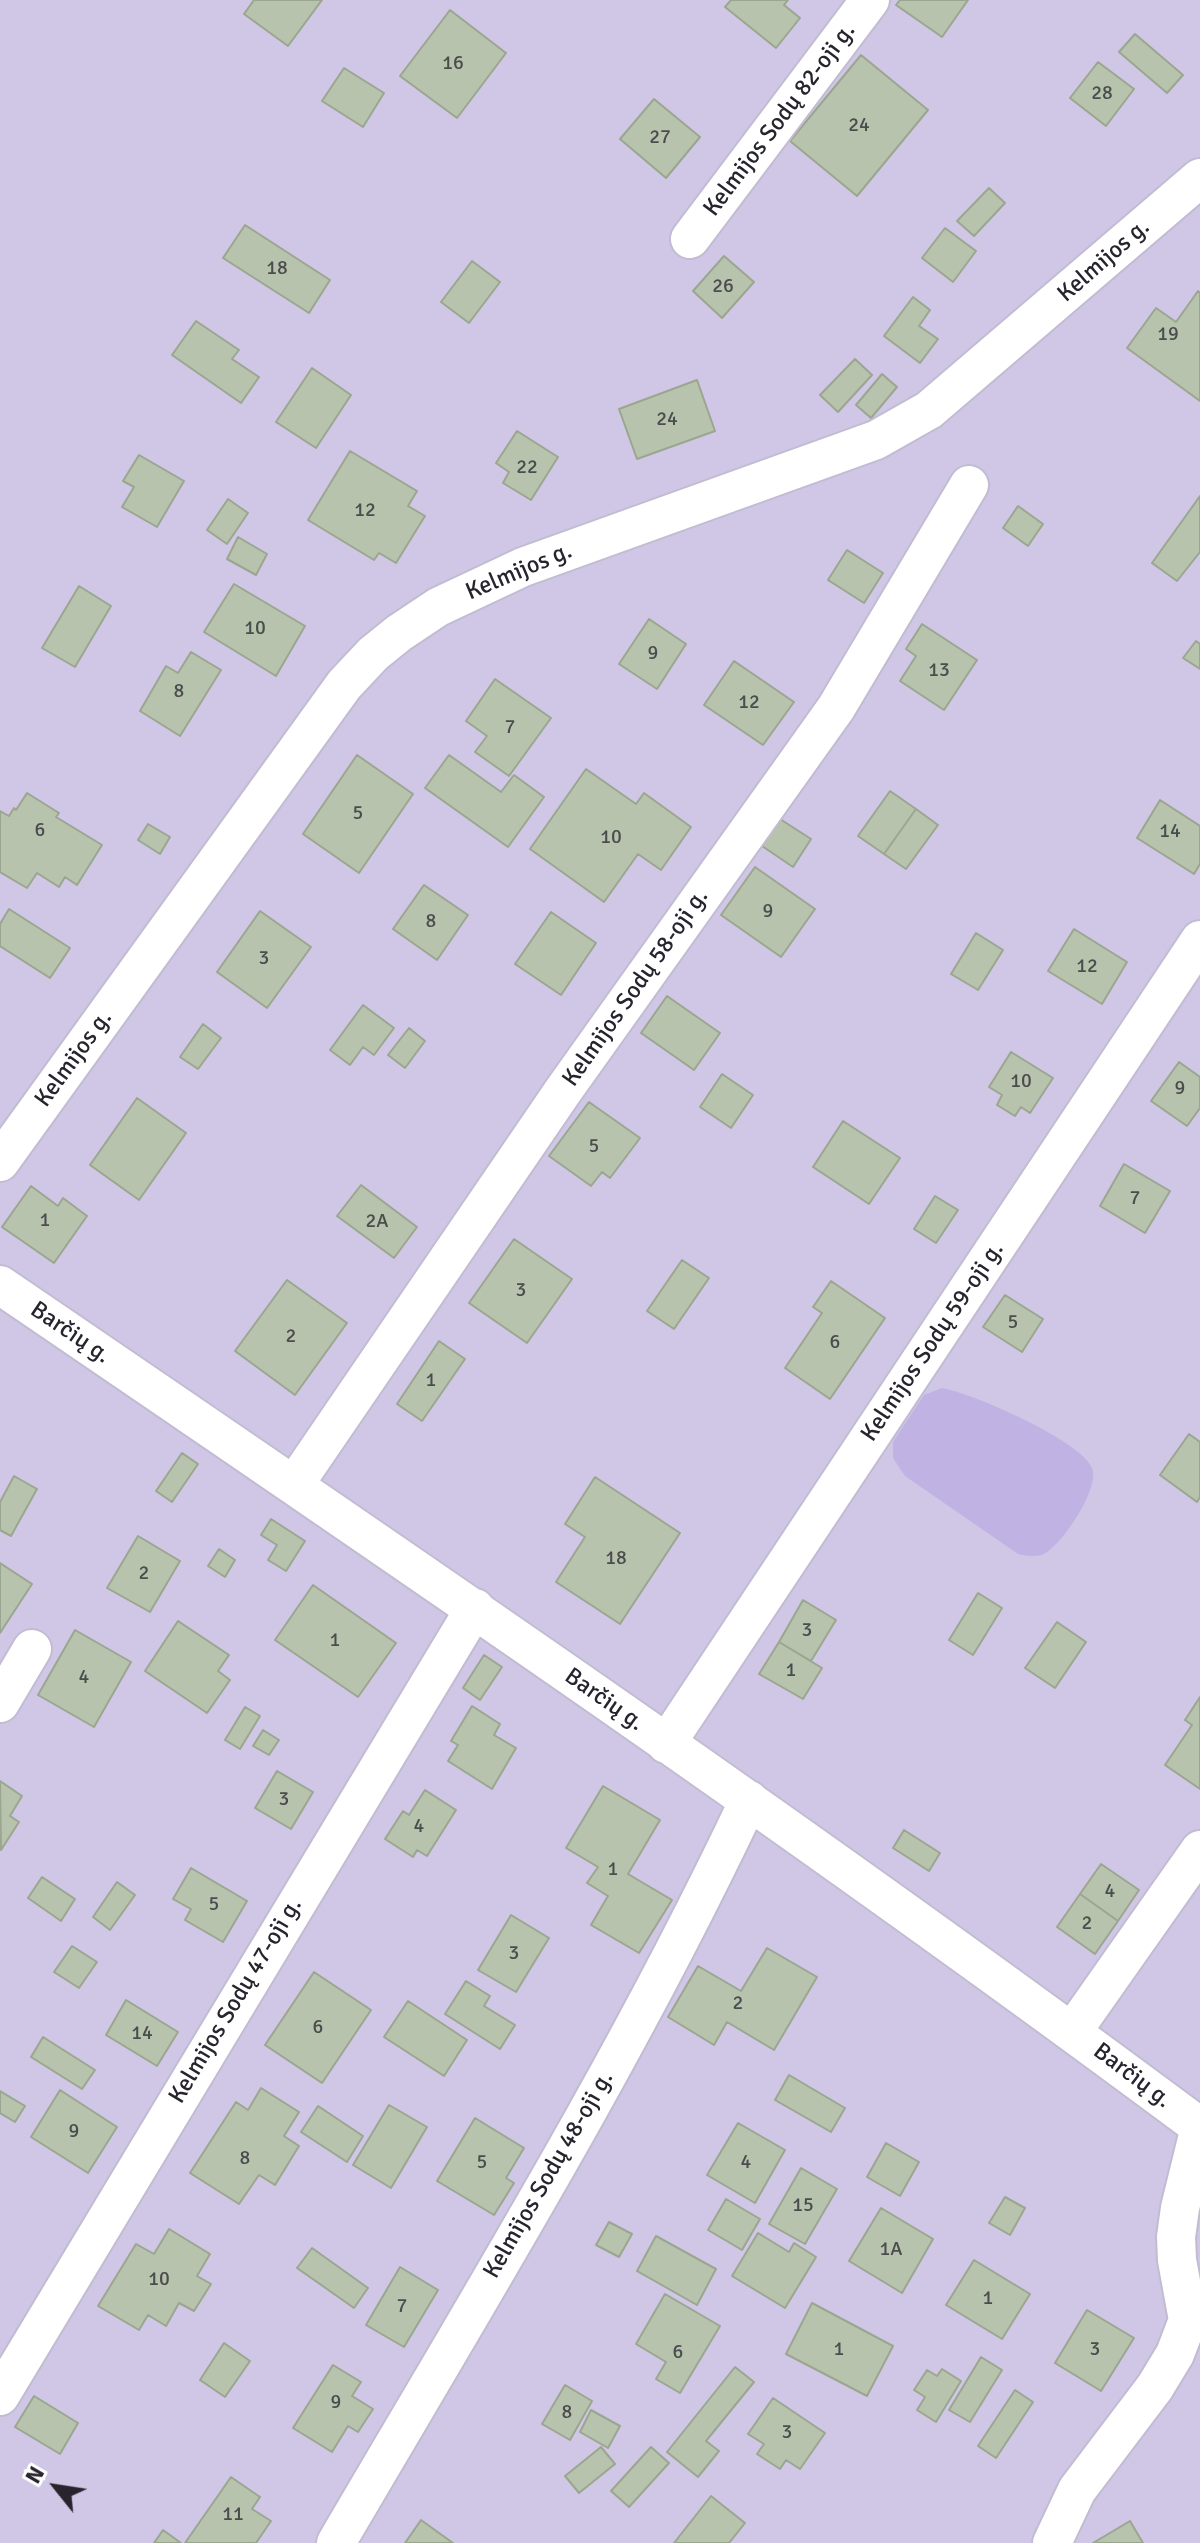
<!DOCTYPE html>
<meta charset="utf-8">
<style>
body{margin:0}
#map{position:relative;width:1200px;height:2543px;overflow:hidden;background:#f6f3fd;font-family:Signika,sans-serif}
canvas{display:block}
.north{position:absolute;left:16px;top:2447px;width:80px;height:80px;-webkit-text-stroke:6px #fff;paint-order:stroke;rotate:300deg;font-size:22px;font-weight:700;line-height:32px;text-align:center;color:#27242d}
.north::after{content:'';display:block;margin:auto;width:28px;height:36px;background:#27242d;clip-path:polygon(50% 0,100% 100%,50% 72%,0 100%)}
</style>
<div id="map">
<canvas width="1200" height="2543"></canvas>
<div class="north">N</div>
</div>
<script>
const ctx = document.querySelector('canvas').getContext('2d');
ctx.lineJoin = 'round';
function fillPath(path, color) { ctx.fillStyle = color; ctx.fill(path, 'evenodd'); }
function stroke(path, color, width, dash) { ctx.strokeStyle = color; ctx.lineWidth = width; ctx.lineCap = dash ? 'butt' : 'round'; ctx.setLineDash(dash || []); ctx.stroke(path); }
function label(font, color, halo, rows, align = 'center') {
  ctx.font = font + ' Signika,sans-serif'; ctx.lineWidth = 6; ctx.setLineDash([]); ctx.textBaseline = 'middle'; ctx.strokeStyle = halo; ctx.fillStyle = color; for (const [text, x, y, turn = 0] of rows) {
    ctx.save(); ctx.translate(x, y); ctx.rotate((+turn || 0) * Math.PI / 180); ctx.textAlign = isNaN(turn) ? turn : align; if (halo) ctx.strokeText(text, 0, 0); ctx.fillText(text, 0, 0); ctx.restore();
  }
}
fillPath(new Path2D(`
 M0,0h1200v2543h-1200z`), '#cfc7e5');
fillPath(new Path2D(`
 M942,1388c30,5 140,53 150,80 8,20 -28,73 -45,84 -9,6 -19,4 -29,2l-113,-78 -12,-18v-16l31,-47z`), '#c0b2e3');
const building = new Path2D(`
 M254,0h68l-34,46 -44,-32z
 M731,0h57l-4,5 16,13 -24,30 -51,-41z
 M900,0h68l-26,37 -46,-32z
 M450,10l56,43 -49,65 -57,-42z
 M1135,34l48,41 -16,18 -48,-41z
 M861,55l67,55 -71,86 -67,-55z
 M1098,62l36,27 -28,37 -36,-28z
 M344,68l40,25 -21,34 -41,-26z
 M654,99l46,38 -34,41 -46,-39z
 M989,188l16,15 -31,33 -17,-15z
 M245,225l85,55 -21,33 -86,-55z
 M945,228l31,23 -23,31 -31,-24z
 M724,256l30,26 -32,36 -29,-27z
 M472,261l28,21 -31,41 -28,-21z
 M1198,291l2,2v108l-73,-53 29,-40 20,14z
 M913,297l17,13 -11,16 19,13 -18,24 -36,-27z
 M196,321l43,29 -7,9 27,18 -18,26 -69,-48z
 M855,359l17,16 -34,37 -18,-17z
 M312,368l39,27 -35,53 -40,-26z
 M882,374l15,13 -26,31 -15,-13z
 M697,380l18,51 -78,28 -18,-50z
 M517,431l41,26 -27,43 -28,-17 6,-11 -13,-9z
 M350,451l67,40 -9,15 17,10 -29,47 -17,-10 -5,7 -66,-40z
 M139,455l45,26 -27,46 -35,-20 12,-20 -11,-6z
 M1200,496v56l-23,29 -25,-18z
 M228,499l20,14 -21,31 -20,-14z
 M1018,506l25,18 -15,22 -25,-18z
 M238,537l29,17 -11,21 -29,-16z
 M847,550l36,23 -19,30 -36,-23z
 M234,584l71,42 -29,50 -72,-44z
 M79,586l32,20 -36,61 -33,-19z
 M649,619l37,25 -29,45 -38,-25z
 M922,624l55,36 -33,50 -44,-29 16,-25 -10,-7z
 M1196,641l4,3v25l-17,-11z
 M191,652l30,18 -41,66 -40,-25 26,-45 12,7z
 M734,661l60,41 -31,43 -59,-40z
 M495,679l56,39 -42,58 -34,-24 12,-16 -21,-15z
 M357,755l56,39 -54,79 -56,-39z
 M449,755l52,37 13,-17 30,22 -36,50 -83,-59z
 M586,769l50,35 8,-11 47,34 -30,43 -23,-16 -34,48 -74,-53z
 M890,791l26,18 -32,45 -26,-18z
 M27,793l32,20 -3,4 46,28 -25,40 -12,-8 -6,10 -22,-14 -10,15 -27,-16v-61l9,5 5,-8 2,2z
 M1160,800l40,26v38l-6,10 -57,-36z
 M916,809l22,16 -32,44 -22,-15z
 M780,819l31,20 -18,28 -31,-21z
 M148,824l22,13 -10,17 -22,-14z
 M755,867l60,42 -34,48 -60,-42z
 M424,885l44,30 -31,45 -44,-31z
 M9,909l61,39 -20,30 -50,-32v-22z
 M260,911l51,36 -44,61 -50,-36z
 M551,912l45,31 -35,52 -46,-31z
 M1074,929l53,33 -25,42 -54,-33z
 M976,933l27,17 -25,40 -27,-16z
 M667,996l53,37 -26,37 -53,-37z
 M363,1005l31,23 -20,27 -11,-8 -13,18 -20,-15z
 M203,1024l18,14 -23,31 -18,-12z
 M409,1028l16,13 -20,27 -17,-13z
 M1011,1052l42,26 -23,35 -9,-6 -6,9 -18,-11 5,-10 -13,-8z
 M1179,1062l21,15v31l-13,18 -36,-25z
 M722,1074l31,21 -22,33 -31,-21z
 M137,1098l49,35 -47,67 -49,-35z
 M589,1102l51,36 -30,40 -8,-6 -11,14 -42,-30z
 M843,1121l57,37 -31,46 -56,-37z
 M1124,1164l46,27 -25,42 -45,-27z
 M361,1185l56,42 -23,31 -57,-42z
 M31,1186l27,20 5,-8 24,18 -33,47 -52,-36z
 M935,1196l23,14 -22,33 -22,-14z
 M514,1239l58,40 -45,64 -58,-40z
 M682,1260l27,18 -35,51 -27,-18z
 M287,1280l60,43 -52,72 -60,-44z
 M831,1281l54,37 -55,81 -45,-31 37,-55 -9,-6z
 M1005,1295l38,24 -21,33 -39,-25z
 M439,1341l26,18 -43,62 -25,-17z
 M1189,1434l11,8v55l-3,5 -37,-27z
 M182,1453l16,11 -26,38 -16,-11z
 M14,1476l23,13 -26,47 -11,-6v-28z
 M595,1477l85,56 -60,91 -64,-42 29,-45 -20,-13z
 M271,1519l34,22 -19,30 -18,-11 9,-15 -16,-10z
 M138,1536l42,25 -30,51 -43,-24z
 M219,1549l16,11 -10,17 -17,-11z
 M0,1563l32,21 -32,49z
 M313,1585l83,58 -38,54 -83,-57z
 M978,1593l24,15 -29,47 -24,-15z
 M803,1600l33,20 -25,41 -32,-19z
 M178,1621l51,34 -11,16 12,9 -23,33 -62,-42z
 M1057,1622l29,20 -31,46 -30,-20z
 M75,1630l56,32 -37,65 -56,-32z
 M779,1642l43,26 -19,31 -44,-25z
 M484,1655l18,12 -22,33 -17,-12z
 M1200,1697v92l-35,-24 27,-40 -7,-5z
 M472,1706l28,18 -6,11 22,13 -24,41 -44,-28 10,-16 -7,-4z
 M245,1707l15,9 -20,33 -15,-9z
 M263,1730l16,10 -10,15 -16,-9z
 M277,1771l36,21 -22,37 -36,-21z
 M0,1781l22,15 -12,20 9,6 -18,28z
 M603,1786l57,34 -32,54 44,26 -33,53 -48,-28 17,-29 -21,-13 11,-16 -32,-19z
 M425,1790l31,20 -29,46 -10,-6 -4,7 -28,-18 18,-28 6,4z
 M904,1830l36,23 -11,18 -36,-23z
 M1101,1864l38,26 -21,31 -38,-27z
 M191,1868l56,33 -24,41 -38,-22 6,-11 -18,-10z
 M42,1877l33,22 -14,22 -33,-23z
 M117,1882l18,13 -25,35 -17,-13z
 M1080,1894l38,27 -23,33 -38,-27z
 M511,1915l38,23 -33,54 -38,-22z
 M72,1946l25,16 -18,26 -25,-16z
 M767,1948l50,29 -43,73 -47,-28 -13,23 -46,-28 30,-51 43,25z
 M314,1972l57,38 -49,73 -57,-38z
 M466,1981l24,15 -6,10 31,19 -15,24 -55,-35z
 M126,2000l52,32 -21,34 -51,-31z
 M408,2001l59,39 -23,36 -60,-39z
 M43,2037l52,33 -13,19 -51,-32z
 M789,2075l56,33 -14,24 -56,-32z
 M261,2088l38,24 -15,24 15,10 -24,39 -16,-10 -20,29 -49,-31 46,-71 12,8z
 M60,2090l57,37 -29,46 -57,-36z
 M0,2091l25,15 -10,16 -15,-9z
 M389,2105l38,22 -36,61 -38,-23z
 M318,2106l45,30 -16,26 -46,-30z
 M475,2118l49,30 -18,30 8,5 -20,32 -57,-34z
 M738,2123l47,27 -30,53 -48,-28z
 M886,2143l33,19 -19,34 -33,-19z
 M801,2168l36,21 -32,55 -36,-20z
 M1005,2197l20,11 -15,27 -21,-12z
 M726,2199l34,20 -18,31 -34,-20z
 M881,2208l52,31 -31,54 -53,-32z
 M609,2222l23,12 -13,23 -23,-12z
 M169,2229l41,25 -13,22 14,8 -17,27 -15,-8 -13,23 -18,-11 -9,15 -41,-24 38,-62 18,10z
 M758,2233l31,19 5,-9 22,14 -31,51 -53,-32z
 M656,2236l60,33 -19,36 -60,-34z
 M312,2248l56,40 -14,20 -57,-40z
 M974,2260l56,34 -28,45 -56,-34z
 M400,2267l38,23 -34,57 -38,-22z
 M665,2294l55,32 -40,67 -24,-14 10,-17 -30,-18z
 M812,2303l81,43 -26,50 -81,-42z
 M1087,2310l47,28 -33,53 -46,-28z
 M224,2343l26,18 -25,36 -25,-17z
 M981,2357l21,13 -32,52 -21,-12z
 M333,2365l28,17 -9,14 21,13 -15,23 -10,-6 -16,26 -39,-24z
 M735,2367l19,15 -48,59 13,10 -21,26 -31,-25z
 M942,2369l19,12 -25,41 -19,-12 8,-13 -11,-7 13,-20 10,6z
 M565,2385l27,16 -22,39 -28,-16z
 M1015,2390l18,12 -37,56 -18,-12z
 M34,2396l44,27 -18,31 -45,-27z
 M773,2398l52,35 -25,36 -14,-9 -6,9 -23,-15 7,-10 -16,-10z
 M591,2410l29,16 -12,22 -28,-16z
 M601,2447l14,17 -36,29 -14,-17z
 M651,2447l18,16 -40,44 -18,-16z
 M231,2477l29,20 -8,12 19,12 -15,22h-71z
 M711,2496l34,27 -16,20h-55z
 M421,2520l32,23h-48z
 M1130,2521l13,22h-50z
 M163,2530l18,13h-27z`);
fillPath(building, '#b8c3ad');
stroke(building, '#9ba690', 2);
const minor = new Path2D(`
 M690,239l180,-239
 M0,1162l344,-477 29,-31 26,-21 39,-26 85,-40 353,-127 53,-30 271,-232
 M0,1285c404,275 808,550 1200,842
 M294,1485l269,-394 273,-383 133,-223
 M0,1703l32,-54
 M666,1744l534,-804
 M1072,2032l128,-182
 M0,2396l475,-788
 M336,2543c143,-244 292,-486 413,-743
 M1052,2543l25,-53 78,-103 20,-33 13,-34 -11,-60 -1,-23 4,-29 20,-81`);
stroke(minor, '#c2bcd3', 42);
stroke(minor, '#fff', 38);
label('20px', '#4b4c4d', null, [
 ["16",453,64],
 ["28",1102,94],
 ["24",859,126],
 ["27",660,138],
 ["18",277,269],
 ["26",723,287],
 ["19",1168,335],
 ["24",667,420],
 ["22",527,468],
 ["12",365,511],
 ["10",255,629],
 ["9",653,654],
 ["13",939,671],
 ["8",179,692],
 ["12",749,703],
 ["7",510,728],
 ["5",358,814],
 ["6",40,831],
 ["14",1170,832],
 ["10",611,838],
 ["9",768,912],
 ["8",431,922],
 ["3",264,959],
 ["12",1087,967],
 ["10",1021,1082],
 ["9",1180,1089],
 ["5",594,1147],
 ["7",1135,1199],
 ["1",45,1221],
 ["2A",377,1222],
 ["3",521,1291],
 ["5",1013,1323],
 ["2",291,1337],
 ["6",835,1343],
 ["1",431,1381],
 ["18",616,1559],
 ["2",144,1574],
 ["3",807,1631],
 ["1",335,1641],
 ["1",791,1671],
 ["4",84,1678],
 ["3",284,1800],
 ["4",419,1827],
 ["1",613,1870],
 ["4",1110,1892],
 ["5",214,1905],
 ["2",1087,1924],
 ["3",514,1954],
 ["2",738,2004],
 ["6",318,2028],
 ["14",142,2034],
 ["9",74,2132],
 ["8",245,2159],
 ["5",482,2163],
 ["4",746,2163],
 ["15",803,2206],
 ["1A",891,2250],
 ["10",159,2280],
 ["1",988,2299],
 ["7",402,2307],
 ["1",839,2350],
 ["3",1095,2350],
 ["6",678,2353],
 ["9",336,2403],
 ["8",567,2413],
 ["3",787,2433],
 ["11",233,2515]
]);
label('24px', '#27242d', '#fff', [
 ["Kelmijos Sodų 82-oji g.",780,120,-53],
 ["Kelmijos g.",1104,261,-41],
 ["Kelmijos g.",519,572,-23],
 ["Kelmijos Sodų 58-oji g.",636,988,-55],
 ["Kelmijos g.",74,1059,-54],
 ["Barčių g.",70,1333,34],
 ["Kelmijos Sodų 59-oji g.",933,1342,-56],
 ["Barčių g.",604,1700,35],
 ["Kelmijos Sodų 47-oji g.",236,2001,-59],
 ["Barčių g.",1132,2076,37],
 ["Kelmijos Sodų 48-oji g.",549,2175,-60]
]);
</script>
